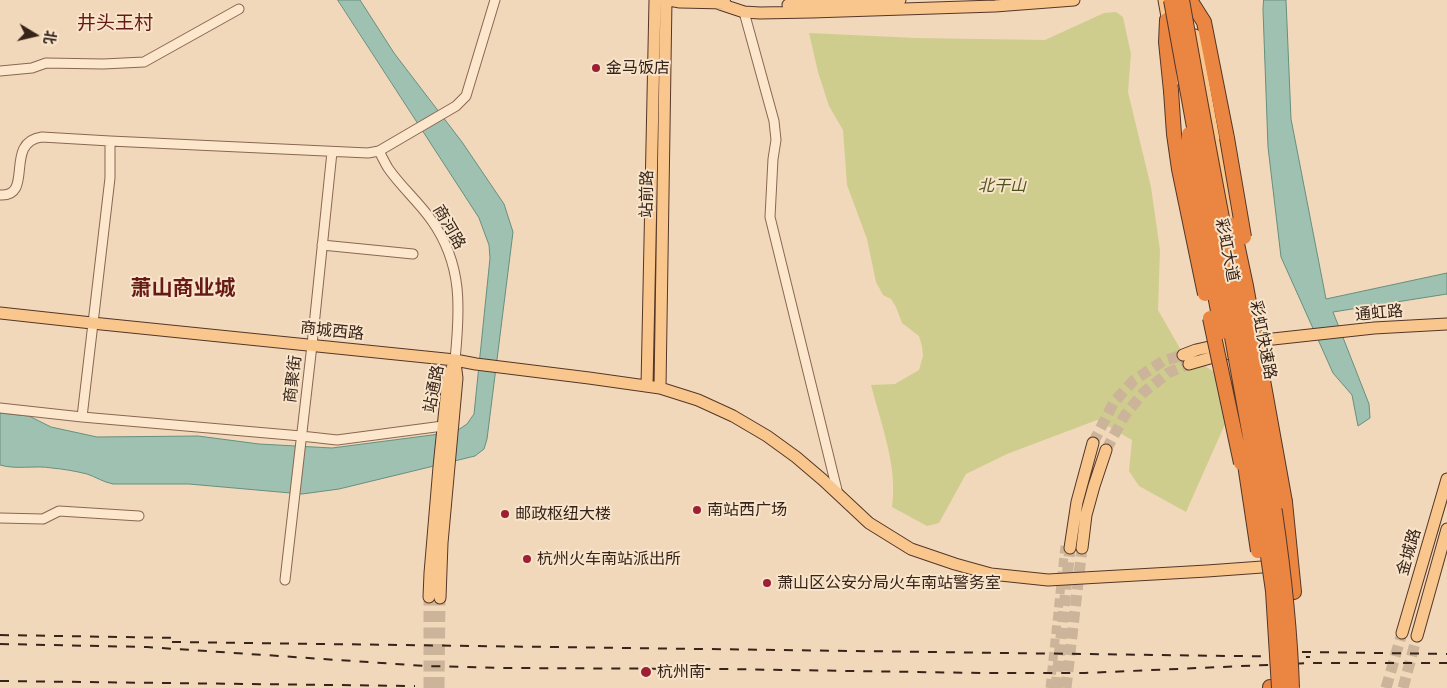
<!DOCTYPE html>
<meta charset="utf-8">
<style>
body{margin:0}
#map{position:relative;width:1447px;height:688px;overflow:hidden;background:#f1d8ba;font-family:"Crimson Pro","Noto Sans SC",serif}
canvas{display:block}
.north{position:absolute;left:10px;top:10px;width:50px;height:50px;-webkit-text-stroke:4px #f8e4ca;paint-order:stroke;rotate:99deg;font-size:14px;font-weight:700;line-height:20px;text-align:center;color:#362319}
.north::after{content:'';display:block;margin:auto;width:18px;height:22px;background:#362319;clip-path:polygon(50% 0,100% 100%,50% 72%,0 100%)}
</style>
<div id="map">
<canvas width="1447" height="688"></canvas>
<div class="north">北</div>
</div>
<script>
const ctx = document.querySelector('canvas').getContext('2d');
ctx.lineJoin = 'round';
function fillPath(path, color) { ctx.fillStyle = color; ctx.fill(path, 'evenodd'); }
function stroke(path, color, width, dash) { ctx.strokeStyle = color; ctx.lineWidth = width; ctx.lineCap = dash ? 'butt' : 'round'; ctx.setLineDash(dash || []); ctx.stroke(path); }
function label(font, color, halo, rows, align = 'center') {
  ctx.font = font + ' "Crimson Pro","Noto Sans SC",serif'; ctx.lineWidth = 4; ctx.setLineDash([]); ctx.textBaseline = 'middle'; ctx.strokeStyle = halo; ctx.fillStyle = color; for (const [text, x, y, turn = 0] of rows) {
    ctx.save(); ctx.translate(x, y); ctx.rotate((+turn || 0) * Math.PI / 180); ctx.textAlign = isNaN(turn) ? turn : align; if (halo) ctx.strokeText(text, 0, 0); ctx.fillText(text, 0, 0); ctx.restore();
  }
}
fillPath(new Path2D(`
 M1116,12l7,5 8,37 -3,38 23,95 9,63 -2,60 24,42 59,36 -55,124 -47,-26 -10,-15 3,-31 -35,-20 -90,34 -41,20 -27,49 -12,3 -35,-19c6,-40 -11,-83 -21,-122l24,-1 24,-14 4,-14 -1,-10 -3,-10 -17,-13 -6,-16 -5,-8 -8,-4 -7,-13 -9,-43 -20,-54 -4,-55 -14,-24 -11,-34 -9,-39 107,5 129,2 59,-27z`), '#cfcd8e');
const water = new Path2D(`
 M338,0h22l34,53 68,89 42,62 9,28 -26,207 -3,10 -9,7 -136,33 -37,5 -113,-10h-76c-10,-2 -17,-7 -26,-10 -12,-3 -24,-5 -35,-6 -18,-3 -35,2 -52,-3v-52l29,3 22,11 46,10 101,-1 61,8 73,4 123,-16 12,-8 7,-10 16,-156 -1,-13 -10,-27z
 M1264,0h22l5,119 35,180 121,-26v21l-114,18 36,92 1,14 -12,8 -6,-31 -19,-22 -52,-116 -13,-110 -5,-137z`);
fillPath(water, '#9fc1b2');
stroke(water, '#668f7e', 1);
stroke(new Path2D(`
 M1050,688l15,-142`), '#ccb49a', 9, [9, 4.5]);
stroke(new Path2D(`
 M1093,443l21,-41 20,-22 29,-19 20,-6
 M1106,450l19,-35 19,-23 24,-19 21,-9
 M429,688v-91
 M439,688l1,-90
 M1056,688l14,-140
 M1066,688l16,-140
 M1386,688l16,-55
 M1403,688l14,-52`), '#ccb49a', 11, [11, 5.5]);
const minor = new Path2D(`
 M744,12l30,109 2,19 -3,19 -3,58 68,277
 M0,71l32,-3 14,-5 57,1 41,-2 95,-53
 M379,151c3,6 6,12 9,17 13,19 31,34 44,53 31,44 28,88 23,139
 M0,195c35,2 3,-53 42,-58l68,4 258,12 11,-2 77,-45 10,-10 29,-96
 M322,245l91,9
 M0,408l82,9 219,19 36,4 106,-14
 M82,417l28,-239v-37
 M0,518l43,1 16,-8 80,5
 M285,580l27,-235 20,-193`);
const major = new Path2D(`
 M669,0l11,2 45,1
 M1164,0l5,28
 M717,3l27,9 16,1 52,-1 183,-6 79,-6
 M788,5l112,-5
 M1195,35l33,181
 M1172,43l6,36
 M0,313l92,10 363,37 21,4 113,14 71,10 38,12 35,16 34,20 29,21 27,23 46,43 42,26 44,15 36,10 57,6 159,-9 69,-5
 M1183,355l13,-5 22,-5 156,-17 73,-4
 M1189,364l28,-8 26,-6
 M647,386l8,-386
 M660,388l6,-388
 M1070,548l7,-46 16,-59
 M1082,548l4,-33 8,-29 12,-36
 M429,597l1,-24 9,-106 9,-88 7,-19
 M440,598l2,-55 15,-165 -2,-15
 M1402,633l45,-154
 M1417,636l30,-107`);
const highway = new Path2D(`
 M1190,0l14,22 23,116
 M1167,20l-1,22 5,49
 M1285,502l9,90
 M1270,688v-1`);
stroke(minor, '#896753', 11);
stroke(major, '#553628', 13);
stroke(highway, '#553628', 16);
stroke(minor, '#fce7cd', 9);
stroke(major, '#f9c78d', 11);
stroke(highway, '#ea8641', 14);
stroke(new Path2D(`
 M0,635l180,3
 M172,642l1138,15
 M0,644l147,3 279,19 79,2 217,1 261,4h102l227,-10h135
 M1302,652l145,2
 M0,681l415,5`), '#362319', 2, [9, 9]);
const highwayBridge = new Path2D(`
 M1171,0l78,431 12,76 12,84 6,97
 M1182,0c19,109 40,219 61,328 22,119 45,239 49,360
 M1171,91l3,43 5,35 26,125
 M1189,134v24l33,174
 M1227,138l17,99
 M1233,225l13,61 39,216
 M1210,318l31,145
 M1243,451l15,100`);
stroke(highwayBridge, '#553628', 16, []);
stroke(highwayBridge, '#ea8641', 14);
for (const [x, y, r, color] of [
 [596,68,5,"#9c1f33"],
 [697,510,5,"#9c1f33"],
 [505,514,5,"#9c1f33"],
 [527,559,5,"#9c1f33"],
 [767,583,5,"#9c1f33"],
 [646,672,6,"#9c1f33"]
]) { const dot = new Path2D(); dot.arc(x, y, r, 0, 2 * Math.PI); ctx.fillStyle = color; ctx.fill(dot); stroke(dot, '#f8e4ca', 2); }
label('16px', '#362319', '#f8e4ca', [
 ["金马饭店",606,68],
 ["南站西广场",707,510],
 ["邮政枢纽大楼",515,514],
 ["杭州火车南站派出所",537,559],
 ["萧山区公安分局火车南站警务室",777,583],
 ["杭州南",657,672]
], 'left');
label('italic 16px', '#4f541e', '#f8e4ca', [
 ["北干山",1002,186]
]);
label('16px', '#362319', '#f8e4ca', [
 ["站前路",647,194,-89],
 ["商河路",449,227,60],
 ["彩虹大道",1227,250,79],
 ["通虹路",1379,313,-5],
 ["商城西路",332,331,6],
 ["彩虹快速路",1263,340,79],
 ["商聚街",293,379,-83],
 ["站通路",434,389,-79],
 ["金城路",1409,552,-74]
]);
label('19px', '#661a16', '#f8e4ca', [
 ["井头王村",115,23]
]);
label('bold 21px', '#661a16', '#f8e4ca', [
 ["萧山商业城",183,289]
]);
</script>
